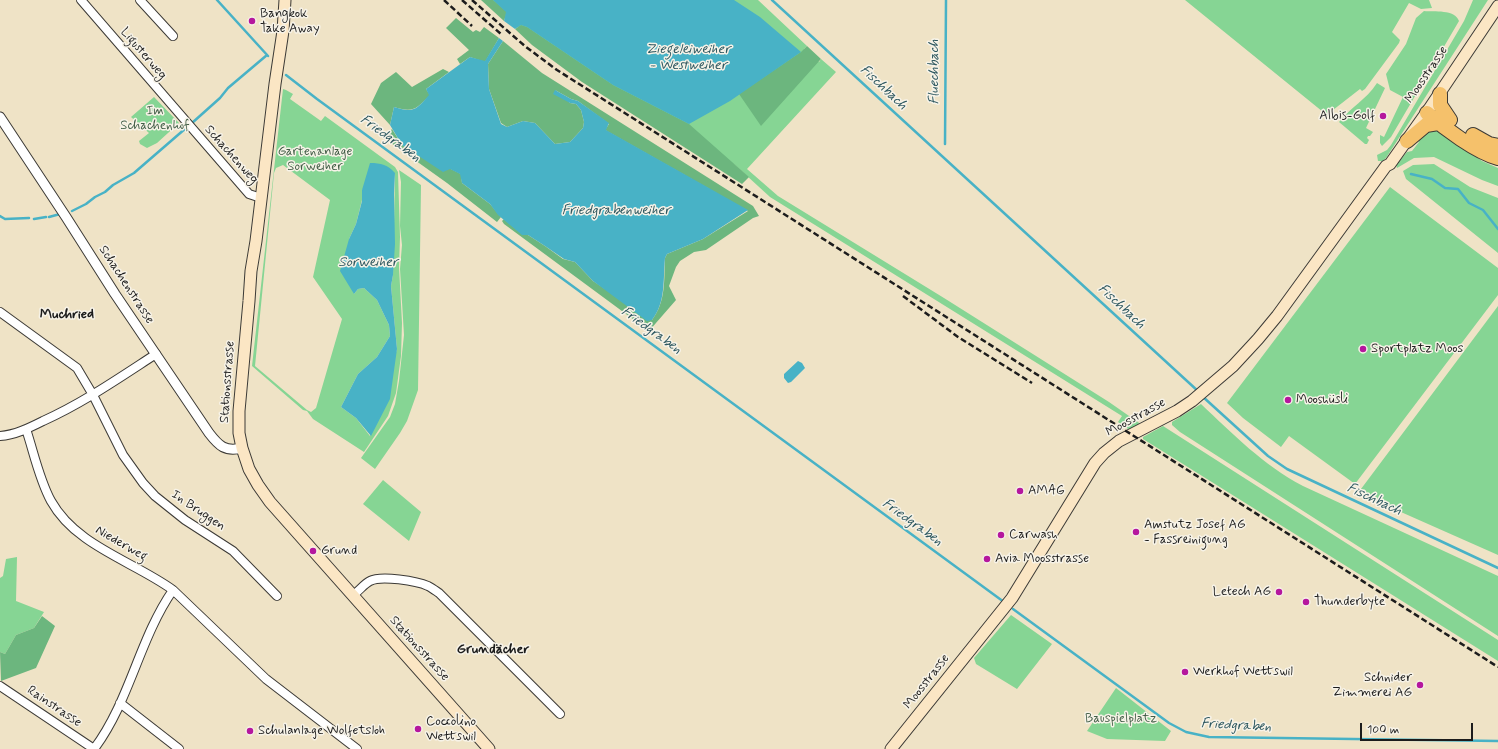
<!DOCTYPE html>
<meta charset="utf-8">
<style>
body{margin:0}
#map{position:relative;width:1498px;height:749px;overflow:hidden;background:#efe3c6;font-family:Mynerve,sans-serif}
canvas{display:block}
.scale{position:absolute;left:1360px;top:723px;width:113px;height:18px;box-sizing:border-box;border:2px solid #1c1c1c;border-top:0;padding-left:5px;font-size:12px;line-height:14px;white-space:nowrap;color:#1c1c1c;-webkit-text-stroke:3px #f7f3e8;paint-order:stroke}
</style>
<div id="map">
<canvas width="1498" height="749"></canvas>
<div class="scale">100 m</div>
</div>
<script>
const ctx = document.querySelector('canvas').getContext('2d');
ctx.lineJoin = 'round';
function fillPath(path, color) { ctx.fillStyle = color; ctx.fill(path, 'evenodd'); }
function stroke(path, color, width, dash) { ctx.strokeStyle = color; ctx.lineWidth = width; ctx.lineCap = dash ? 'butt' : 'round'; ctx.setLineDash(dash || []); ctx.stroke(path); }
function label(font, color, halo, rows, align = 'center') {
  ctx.font = font + ' Mynerve,sans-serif'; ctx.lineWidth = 3; ctx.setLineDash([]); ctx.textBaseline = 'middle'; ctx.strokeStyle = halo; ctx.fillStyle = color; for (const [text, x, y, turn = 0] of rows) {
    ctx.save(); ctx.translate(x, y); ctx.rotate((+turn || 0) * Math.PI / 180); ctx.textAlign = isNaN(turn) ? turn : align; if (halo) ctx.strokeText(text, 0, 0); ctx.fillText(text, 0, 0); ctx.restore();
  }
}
fillPath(new Path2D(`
 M487,0h271l49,46 -3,3 15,13 2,-3 15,13 -89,97 31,27 166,102 165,104 33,23 -11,6 -13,-9 4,-6 -352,-219 -35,-32 -198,-120z
 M1185,0h244l3,8 -11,1 -12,-6 -17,29 8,8 -1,3 -34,46 -3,2 -2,-2 -27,21 -5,6z
 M1473,0h15l-102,158 -3,3h-5l-1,-6 10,-5 4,-5 73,-124z
 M1424,11c10,1 31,-2 35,10l-68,116 -9,9 -2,-3v-8l4,2 19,-40 -13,-7 -4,-16 20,-30 10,-26z
 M1377,83l8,5 -19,40 7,4 -3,4h-2l-1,2 2,2 -2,4h-2l-26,-22c12,-15 27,-22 38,-39z
 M283,89l3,1 7,4 -3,5 31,22 4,-5 70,51 3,5 2,65 -1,30 3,56 -1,33 -5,37 -8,23 -24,36 -51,-33 -6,-8 -4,-1 -51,-44zM283,165l47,35 -17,77 29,42 -26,89 -5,4 -4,-2 -52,-44 19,-193 2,-5zM395,173l-2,102 -2,11 6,63 -27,87 -14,-18 -15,-11 17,-33 19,-17 13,-21 -1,-11 -12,-25 -13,-12 -6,1 -4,5 -5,-55 7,-15 6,-24v-10z
 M154,97l25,26 -22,20 -10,5 -7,-4 -1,-3 10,-8 -18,-16z
 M1435,130l11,3 36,28 16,7v18l-16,-6 -48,-23 -20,1 -17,10 -1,-3 11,-13 5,-1 7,-9 -1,-5 9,-6z
 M1434,164l36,23 28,11v55l-92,-74 -3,-8 10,-6z
 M399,170l22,15 -3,205 -11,31 -7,12 -25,36 -14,-11 29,-41 5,-13 4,-23 5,-46 -4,-66 2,-24 -2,-19 1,-44z
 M1390,187l108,81v27l-143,189 -66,-48 -8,11 -38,-29 -16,-15z
 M1498,306v249l-140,-62z
 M1201,404c32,30 62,61 102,82l195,90v60l-318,-204 -8,-7v-3z
 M1163,426l335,214v21l-355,-222v-2z
 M383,480l38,32 -12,29 -46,-37z
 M17,557l-1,44 28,11 -10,16 -18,7 -11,19 -5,-2v-74l3,-2 3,-17z
 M1011,615l41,29 -35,45 -41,-25 -2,-6z
 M1116,688l55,43 -6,10 -58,-2 -20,-8z`), '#86d594');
fillPath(new Path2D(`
 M481,0h12l14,12 -3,9z
 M456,18l17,14 3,-2 4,2 4,-5 15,11 -14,24 -15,-5 -10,7 -3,-5 12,-9 -23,-22z
 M521,25l6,2 86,58 76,39 60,53 -7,7 -160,-102 -50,-37 -17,-16z
 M503,41l39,32 211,133 6,10 -6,2 -47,32 -12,2 -14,9 -4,6 -7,19 7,14 -27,31 -145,-107 -2,-3 2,-2 18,15 6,1 17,11 18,13 12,3 18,19 59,39c14,-18 12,-40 13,-62l2,-4 36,-15 45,-28 -143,-81 4,-6 -31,-23 -7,-2 -16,-9 15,13 6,1 5,6 3,12 -1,6 -13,14 -15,2 -20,-21 -12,-2 -16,6 -6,-4 -12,-34 -1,-25z
 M807,46l14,13 -60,67 -22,-32 62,-42z
 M443,69l6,3 -23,17 4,6c-14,14 -16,18 -36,12l-4,18 -19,-21 10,-21 15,-11 16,15z
 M392,129l10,16 59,29 1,9 28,21 11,13 -4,5 -50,-39 -63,-45z
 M42,616l13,10 -19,42 -35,13 -1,-29 5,2 11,-19 18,-7z`), '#6cb67e');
fillPath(new Path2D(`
 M493,0h241l26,17 41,35 -71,49 -41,23 -76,-39 -86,-58 -6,-2 -6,4 -11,-8 2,-9z
 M499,38l4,3 -15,23 1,25 12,35 6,3 16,-6 12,2 20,21 15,-2 13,-14 1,-6 -3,-12 -5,-6 -6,-1 -17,-9 2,-4 16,9 7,2 31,22 -3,7 142,80 -45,29 -36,15 -2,4c-2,22 1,44 -13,62l-5,1 -54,-40 -18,-19 -11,-3 -19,-13 -17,-11h-6l-24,-20 -8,-11 -28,-21 -2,-9 -10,-5 -7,3 -41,-27 -12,-20 4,-18c20,6 22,3 35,-12l-3,-6 44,-32 15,4z
 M370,163c11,0 18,2 25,10l-1,21 1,50 -2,31 -2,11 6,63 -7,50 -19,37 -15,-18 -15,-11 17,-33 19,-17 13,-21 -1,-11 -12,-25 -13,-12 -6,1 -4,5 -14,-23 9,-32 7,-15 6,-23v-11z
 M798,361l4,2 3,5 -14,14 -3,1 -4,-5v-4z`), '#48b2c6');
stroke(new Path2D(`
 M217,0l51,56
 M772,0l427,392
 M286,75l31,24 687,503
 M192,123l28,-25 8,-10 39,-33
 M945,144l1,-144
 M1411,174l21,5 13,9 13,1 11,14 14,7 15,19
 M72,211l14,-7 9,-7 10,-5 8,-7 21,-12 52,-45
 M0,216l5,3 24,-1
 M49,217l11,-3
 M34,219l12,-2
 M1202,396l66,60 19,13 211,99
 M1013,609l156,114 17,9 23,5 289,4`), '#48b2c6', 2.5);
const minor = new Path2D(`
 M81,0l168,194 12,4
 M140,0l33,36
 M0,312l77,56 16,27 30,60 20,28 12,13 30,24 48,31 44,45
 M26,429c8,24 13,50 25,72 25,45 82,60 122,89l93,89 91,70
 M0,436c15,-1 29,-8 43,-15 40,-18 76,-43 113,-67
 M353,595c6,-4 11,-11 17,-14 11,-6 47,0 58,5 4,2 8,5 11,7l121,121
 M0,686l94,63
 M120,703l59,46
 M94,749c36,-48 45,-110 79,-159`);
const tertiary = new Path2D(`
 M0,117l66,100 49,77 94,139c10,13 16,19 33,15`);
const secondary = new Path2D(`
 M285,0l-2,31 -8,53 -19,157 -5,30 -2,30 -10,110v22l3,15 7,21 9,16 12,17 219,247
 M891,749l121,-151 83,-135 9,-10 15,-12 58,-30 15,-10 41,-35 25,-27 19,-23 109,-150 4,-2 39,-55 69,-103`);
const motorway = new Path2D(`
 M1440,94v11l10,15
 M1427,113c17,15 49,39 71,45
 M1473,135l16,9 9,2
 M1407,141l19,-16 12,-2`);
stroke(minor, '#3c3a36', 10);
stroke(tertiary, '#3c3a36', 11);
stroke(secondary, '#3c3a36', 13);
stroke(motorway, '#3c3a36', 16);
stroke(minor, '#fff', 8);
stroke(tertiary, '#fff', 9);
stroke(secondary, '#fbe6c4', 11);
stroke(motorway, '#f5c16b', 14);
stroke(new Path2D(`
 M444,0l28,26
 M462,0l39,34
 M472,0l54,47 31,23 941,597
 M903,296l55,41 74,46`), '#1c1c1c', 2.5, [6, 3]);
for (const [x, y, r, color] of [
 [252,21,4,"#b5179e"],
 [1383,116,4,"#b5179e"],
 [1363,349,4,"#b5179e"],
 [1288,400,4,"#b5179e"],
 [1020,491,4,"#b5179e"],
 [1136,532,4,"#b5179e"],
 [1001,535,4,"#b5179e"],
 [313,551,4,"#b5179e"],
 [987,559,4,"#b5179e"],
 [1279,592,4,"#b5179e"],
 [1306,602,4,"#b5179e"],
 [1185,672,4,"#b5179e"],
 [1420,685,4,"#b5179e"],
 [418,729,4,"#b5179e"],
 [250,731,4,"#b5179e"]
]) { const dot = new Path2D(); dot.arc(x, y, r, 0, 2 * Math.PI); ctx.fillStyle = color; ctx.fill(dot); stroke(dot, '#f7f3e8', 1.5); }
label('13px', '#1c1c1c', '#f7f3e8', [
 ["Bangkok",260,14],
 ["Take Away",260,29],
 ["Albis-Golf",1375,116,"right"],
 ["Sportplatz Moos",1371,349],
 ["Mooshüsli",1296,400],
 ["AMAG",1028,491],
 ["Amstutz Josef AG",1144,525],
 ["- Fassreinigung",1144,540],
 ["Carwash",1009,535],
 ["Grund",321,551],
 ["Avia Moosstrasse",995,559],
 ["Letech AG",1271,592,"right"],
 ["Thunderbyte",1314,602],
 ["Werkhof Wettswil",1193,672],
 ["Schnider",1412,678,"right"],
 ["Zimmerei AG",1412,693,"right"],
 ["Coccolino",426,722],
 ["Wettswil",426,737],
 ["Schulanlage Wolfetsloh",258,731]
], 'left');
label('13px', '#1c1c1c', '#f7f3e8', [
 ["Ligusterweg",143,54,49],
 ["Moosstrasse",1427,75,-56],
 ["Schachenweg",231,155,48],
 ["Schachenstrasse",126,285,57],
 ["Stationsstrasse",228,382,-86],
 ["Moosstrasse",1136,418,-29],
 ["In Bruggen",198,511,34],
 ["Niederweg",121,544,30],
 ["Stationsstrasse",419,649,48],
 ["Moosstrasse",927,682,-52],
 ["Rainstrasse",54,707,34]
]);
label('13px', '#415d46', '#f7f3e8', [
 ["Im",155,111],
 ["Schachenhof",155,126],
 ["Gartenanlage",315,152],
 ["Sorweiher",315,167],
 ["Bauspielplatz",1121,719]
]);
label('italic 14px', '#2e5860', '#f7f3e8', [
 ["Ziegeleiweiher",688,50],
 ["- Westweiher",688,66],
 ["Fluechbach",935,72,-90],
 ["Fischbach",883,88,43],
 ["Friedgraben",390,139,36],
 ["Friedgrabenweiher",616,211],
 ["Sorweiher",368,263],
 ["Fischbach",1121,307,43],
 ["Friedgraben",651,331,36],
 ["Fischbach",1374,500,25],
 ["Friedgraben",912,523,36],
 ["Friedgraben",1236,726,3]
]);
label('bold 14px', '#1c1c1c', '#f7f3e8', [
 ["Muchried",67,315],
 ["Grundächer",493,650]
]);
</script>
